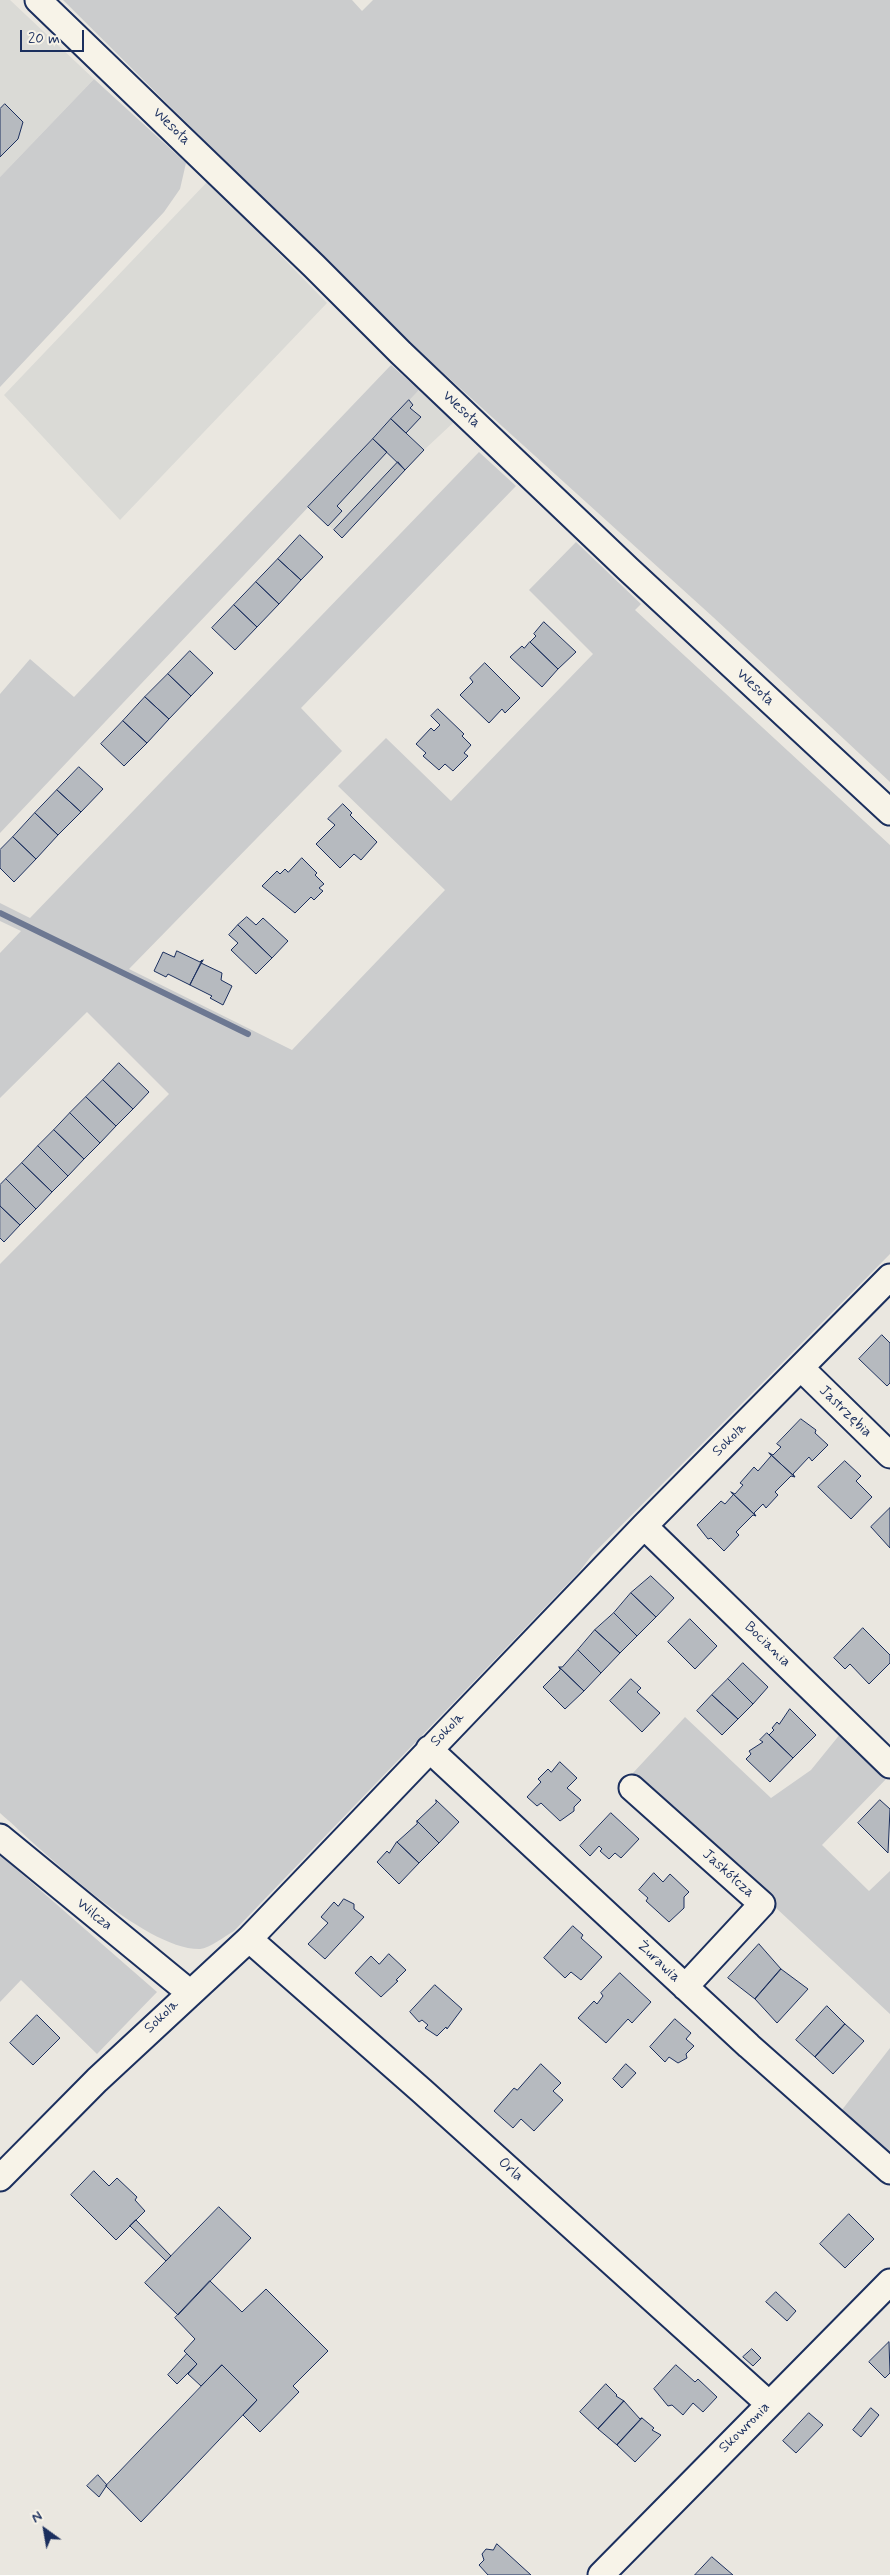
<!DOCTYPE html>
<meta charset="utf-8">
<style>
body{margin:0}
#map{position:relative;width:890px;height:2575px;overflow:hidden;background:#eae7e0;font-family:Mynerve,sans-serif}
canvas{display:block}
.north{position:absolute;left:20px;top:2505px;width:50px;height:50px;-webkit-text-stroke:4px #f7f3e8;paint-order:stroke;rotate:328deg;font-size:14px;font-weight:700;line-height:20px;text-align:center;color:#1b2f5e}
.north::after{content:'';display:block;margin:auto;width:18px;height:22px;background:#1b2f5e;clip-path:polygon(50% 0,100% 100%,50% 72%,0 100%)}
.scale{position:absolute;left:20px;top:30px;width:64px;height:22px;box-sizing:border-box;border:2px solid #1b2f5e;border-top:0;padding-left:6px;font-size:15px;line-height:18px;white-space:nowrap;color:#1b2f5e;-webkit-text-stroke:4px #f7f3e8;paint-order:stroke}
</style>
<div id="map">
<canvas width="890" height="2575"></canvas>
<div class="north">N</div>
<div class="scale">20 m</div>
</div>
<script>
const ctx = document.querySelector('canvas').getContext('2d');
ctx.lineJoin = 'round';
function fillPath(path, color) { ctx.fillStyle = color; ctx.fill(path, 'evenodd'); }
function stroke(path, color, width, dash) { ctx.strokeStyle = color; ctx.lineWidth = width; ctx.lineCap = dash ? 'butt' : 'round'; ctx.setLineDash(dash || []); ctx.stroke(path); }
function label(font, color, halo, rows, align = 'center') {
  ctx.font = font + ' Mynerve,sans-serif'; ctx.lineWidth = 5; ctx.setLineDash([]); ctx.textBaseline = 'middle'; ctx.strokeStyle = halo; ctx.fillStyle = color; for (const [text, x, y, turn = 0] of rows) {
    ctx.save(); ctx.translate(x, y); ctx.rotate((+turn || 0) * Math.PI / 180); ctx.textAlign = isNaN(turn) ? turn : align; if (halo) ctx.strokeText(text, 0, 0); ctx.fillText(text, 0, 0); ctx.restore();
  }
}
fillPath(new Path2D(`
 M0,0h10l84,79 -94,98z
 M208,181l119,122 -207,217 -116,-125z
 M419,390l35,32 -30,28 -82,88 -34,-31z`), '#dadad6');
fillPath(new Path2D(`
 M63,0h289l10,11 11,-11h517v782l-177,-165 -326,-295z
 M94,79l92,84 -6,26 -16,23 -164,175v-210z
 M391,365l28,25 -419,443v-139l30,-35 44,38z
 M479,452l37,34 -215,222 41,43 -213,218 163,81 153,-160 -107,-104 48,-48 65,63 142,-147 -64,-64 47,-48 65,62 -6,6 255,235v409l-298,301 -13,17 -345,359c-9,5 -24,17 -34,18 -56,1 -158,-99 -200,-136v-549l169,-170 -82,-82 -87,86v-145l21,-22 -21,-10v-18l30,15z
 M685,1717l86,81 40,-28 30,-37 47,44 -66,68 47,46 21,-20v143l-258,-240z
 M0,1855l157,137 -60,62 -76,-74 -21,22z
 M890,2048v114l-52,-47z`), '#cbcccd');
stroke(new Path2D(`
 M0,913l248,121`), '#6d7892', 6);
const building = new Path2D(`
 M5,104l18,18 -5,17 -18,18v-48z
 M409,400l4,5 -3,3 11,9 -15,16 -15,-14z
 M391,419l33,31 -19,20 -32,-31z
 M373,439l14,13 -50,54 5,5 -14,15 -20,-19z
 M398,462l7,8 -63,68 -8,-8z
 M300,535l23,22 -22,23 -23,-21z
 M278,559l23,21 -22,24 -23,-22z
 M256,582l23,22 -22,23 -23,-22z
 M234,605l23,22 -22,23 -23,-22z
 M544,622l32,30 -18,17 -28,-27 6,-6 -2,-2z
 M530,642l28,27 -16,18 -32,-30 12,-11 2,2z
 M190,651l23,22 -22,23 -23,-22z
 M485,663l35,35 -15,15 -3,-4 -13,14 -29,-28 13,-13 -3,-4z
 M168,674l23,22 -22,23 -24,-22z
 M145,697l24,22 -22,24 -24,-22z
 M438,709l26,25 -2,2 9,9 -7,8 4,3 -15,15 -8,-7 -6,6 -16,-14 3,-3 -10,-9 15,-16 3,3 6,-6 -9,-9z
 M123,721l24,22 -23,23 -23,-22z
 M79,767l24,22 -22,23 -24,-22z
 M57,790l24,22 -23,23 -23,-22z
 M343,804l9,9 -2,2 27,27 -16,18 -7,-6 -14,14 -24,-24 19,-19 -7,-6z
 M35,813l23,22 -22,24 -23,-22z
 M13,837l23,22 -22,23 -14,-14v-18z
 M302,858l15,15 -2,2 9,9 -5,4 4,3 -9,9 -3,-3 -16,16 -33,-27 15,-15 3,3 5,-5 3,3z
 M247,917l9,8 7,-7 25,23 -16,17 -34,-33z
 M238,925l34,33 -16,16 -25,-24 7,-7 -9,-8z
 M177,951l23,11 2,-2 -12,25 -22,-11 -2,3 -12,-6 9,-19 11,5z
 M203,960l-2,3 21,10 -1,7 11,6 -9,19 -13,-7 2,-2 -22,-11z
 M119,1063l30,29 -16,17 -30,-29z
 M103,1080l30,29 -17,17 -30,-29z
 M86,1097l30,29 -16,17 -30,-30z
 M70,1113l30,30 -16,16 -30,-29z
 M54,1130l30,29 -16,17 -30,-30z
 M38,1146l30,30 -16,16 -30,-29z
 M22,1163l30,29 -16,17 -30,-30z
 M6,1179l30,30 -16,16 -20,-19v-21z
 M0,1206l20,19 -16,17 -4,-4z
 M882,1335l8,8v40l-3,3 -28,-27z
 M801,1419l15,11 -1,3 13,12 -16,16 -3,-4 -16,17 2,3 -26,-24 4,2 8,-8 -4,-3z
 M769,1453l26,24 -4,-1 -16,16 3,3 -12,13 -3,-4 -9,9 2,3 -25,-24 4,2 8,-9 -3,-2 14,-16 4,4 13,-15z
 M845,1461l16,15 -5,5 16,16 -21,22 -33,-32z
 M731,1492l25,24 -3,-1 -17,17 3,3 -15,16 -13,-13 -3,1 -11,-14 24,-24 4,3 8,-9z
 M890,1508v40l-19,-21z
 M651,1576l23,22 -18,19 -25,-24z
 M631,1593l25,24 -19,19 -23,-23z
 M614,1613l23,23 -17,17 -25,-23z
 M690,1619l27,27 -22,23 -27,-27z
 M863,1628l27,27v8l-21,21 -19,-20 -5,5 -11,-11z
 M595,1630l25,23 -19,20 -23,-23z
 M578,1650l23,23 -17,18 -25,-24h3z
 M743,1663l25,24 -15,17 -25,-25z
 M559,1667l25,24 -19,18 -22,-22 17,-17z
 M631,1679l10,9 -4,4 23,21 -18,19 -32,-31z
 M728,1679l25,25 -15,15 -26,-24z
 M712,1695l26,24 -16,16 -25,-24z
 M790,1709l26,26 -23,23 -24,-23 5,-5 -2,-2 5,-6 2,2z
 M767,1733l26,25 -23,24 -24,-23 5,-5 -2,-3 14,-9 -3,-2z
 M560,1762l17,16 -10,10 14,12 -7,7v4l-14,10 -19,-18 -4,3 -10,-9 14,-15 -3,-3 10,-10 3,3z
 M436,1800l23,22 -20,21 -22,-22 19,-18z
 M880,1800l10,9 -2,44 -30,-30z
 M611,1813l28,26 -18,19 -6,-5 -6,6 -9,-8 2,-2 -3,-3 -9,10 -10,-10z
 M417,1821l22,22 -20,20 -22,-21 20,-18z
 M397,1842l22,21 -20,21 -22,-22 10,-11 2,2z
 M654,1873l9,9 7,-8 19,18 -5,5v11l-15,14 -23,-21 2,-3 -9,-8z
 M344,1899l10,5v5l10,8 -39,42 -17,-15 20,-21 -7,-6 13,-15 4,4z
 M573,1926l10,9 -2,3 21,19 -21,23 -10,-8 -6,6 -21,-20z
 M759,1944l22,25 -26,30 -27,-21z
 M389,1954l17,16 -10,10 2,1 -17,16 -26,-24 16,-17 8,8z
 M781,1969l27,20 -31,34 -22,-24z
 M620,1973l31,29 -19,21 -4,-4 -22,24 -28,-25 16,-17 3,3 6,-8 -2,-3z
 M435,1985l27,24 -15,20 -1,-2 -9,9 -12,-8 3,-3 -6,-5 -3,2 -9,-10z
 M827,2006l18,18 -30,33 -19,-17z
 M37,2015l23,23 -27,27 -23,-22z
 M675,2019l16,14 -5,6 8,7 -8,8 1,4 -9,5 -9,-6 -4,5 -15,-15z
 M845,2024l19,17 -31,33 -18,-17z
 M541,2064l20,19 -8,8 10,9 -29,31 -13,-12 -8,9 -19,-17 20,-23 3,2z
 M626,2064l10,9 -14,15 -9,-9z
 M94,2171l15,15 8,-8 20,19 -2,3 10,11 -29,29 -45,-45z
 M219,2207l32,31 -73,77 -33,-32z
 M849,2214l25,25 -29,29 -25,-24z
 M136,2220l35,36 -5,5 -36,-35z
 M210,2281l32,31 24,-23 62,62 -35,35 6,6 -39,40 -17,-17 14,-15 -35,-35 -21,21 -13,-12 9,-10 -13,-13 11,-12 -20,-21z
 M776,2292l20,19 -9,10 -21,-19z
 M889,2342l1,31 -5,5 -16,-16z
 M752,2349l9,9 -8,8 -10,-9z
 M187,2354l10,10 -20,20 -9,-9z
 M222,2365l35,35 -116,122 -35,-36z
 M676,2365l19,17 3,-3 19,18 -14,15 -10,-9 -10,12 -11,-10 -4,1 -14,-17z
 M606,2384l11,11 -1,1 8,5 -26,28 -18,-17z
 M624,2401l16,18 2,-1 -25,27 -19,-16z
 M871,2408l8,7 -18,22 -8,-7z
 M809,2413l14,12 -27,28 -13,-12z
 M642,2418l12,10 -2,2 9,5 -26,27 -18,-17z
 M98,2475l9,10 -8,12 -12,-11z
 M497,2544l34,31h-43l-9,-10 5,-5 -2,-6 4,-5 7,1z
 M712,2557l21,18h-38z`);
fillPath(building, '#b6babf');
stroke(building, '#1b2f5e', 1);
const minor = new Path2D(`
 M38,0l276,266 87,87 227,216 262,243
 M801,1368l89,87
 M644,1526l246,239
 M429,1749l320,297 141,125
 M632,1788l130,116 -77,83
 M0,1837l189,155
 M249,1939l173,152 347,313
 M0,2178l97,-98 152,-141 395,-413 246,-249
 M601,2575l289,-293`);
stroke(minor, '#1b2f5e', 29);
stroke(minor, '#f7f3e8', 25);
label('15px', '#1b2f5e', '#f7f3e8', [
 ["Wesoła",171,127,44],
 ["Wesoła",461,410,43],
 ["Wesoła",755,688,43],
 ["Jastrzębia",845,1412,44],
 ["Sokola",730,1440,-45],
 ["Bociania",767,1645,44],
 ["Sokola",448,1730,-46],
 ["Jaskółcza",728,1874,42],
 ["Wilcza",94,1915,39],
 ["Żurawia",658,1962,43],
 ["Sokola",162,2017,-44],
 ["Orla",510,2170,42],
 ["Skowronia",745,2428,-45]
]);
</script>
